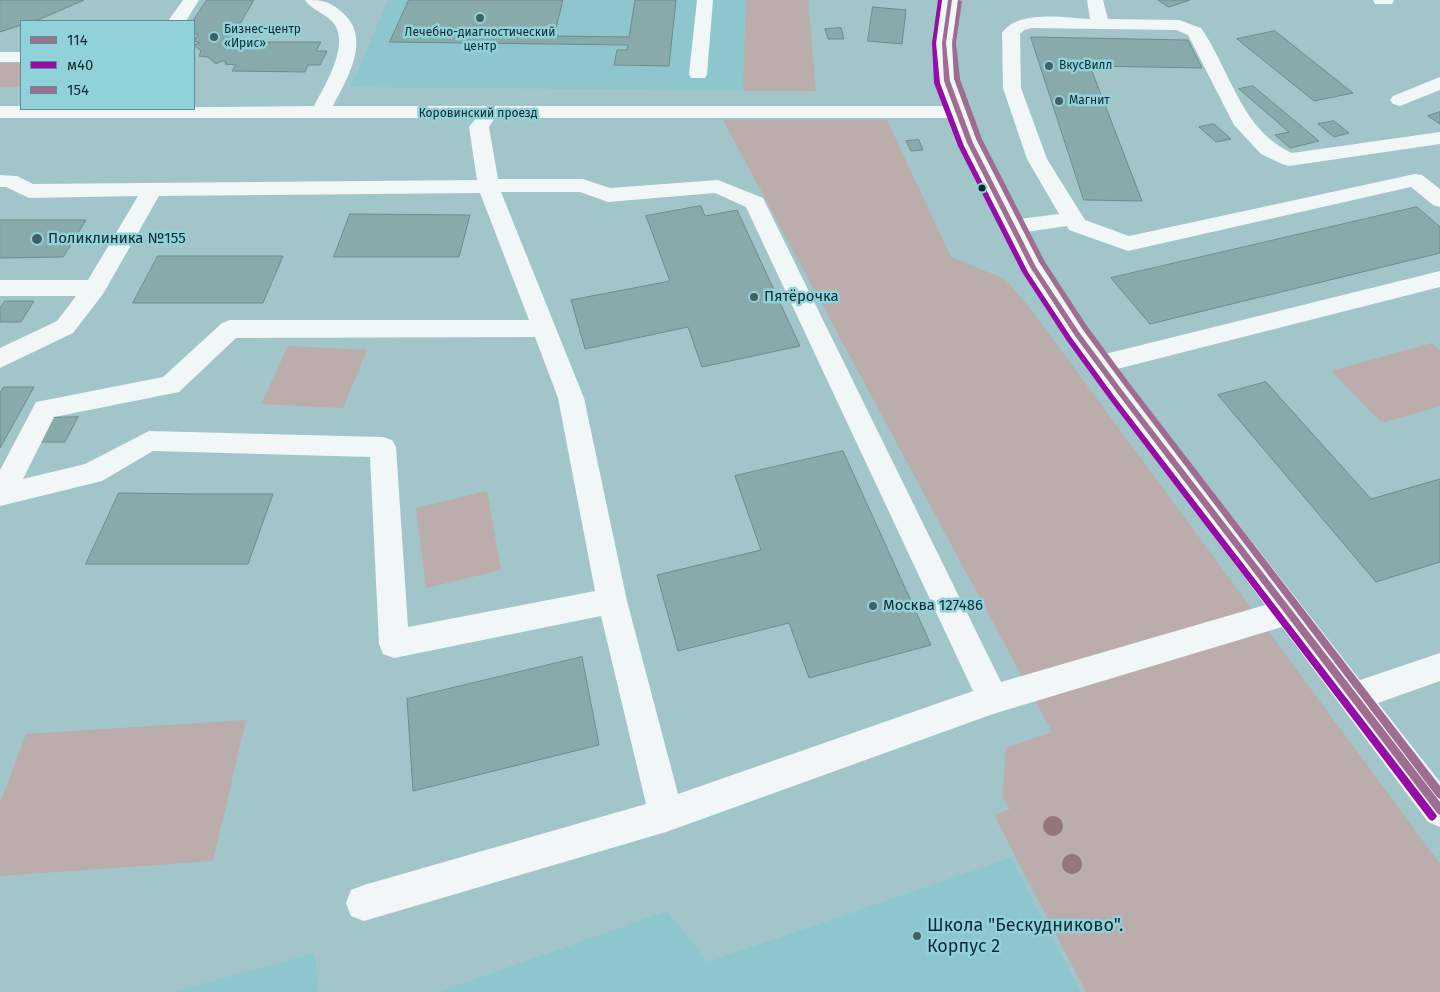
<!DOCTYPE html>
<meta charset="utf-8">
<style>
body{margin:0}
#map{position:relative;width:1440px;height:992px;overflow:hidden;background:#a2c5c9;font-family:"Fira Sans",sans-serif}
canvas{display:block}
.legend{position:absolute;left:20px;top:20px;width:175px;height:90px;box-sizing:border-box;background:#91d2da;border:1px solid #5d8f95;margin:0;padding:6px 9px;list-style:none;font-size:15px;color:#0f2a2e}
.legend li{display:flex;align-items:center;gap:10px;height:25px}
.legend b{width:25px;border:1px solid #5d8f95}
</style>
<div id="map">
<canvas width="1440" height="992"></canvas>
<ul class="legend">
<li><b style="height:6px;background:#9f6d90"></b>114</li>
<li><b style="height:6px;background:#960ca7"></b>м40</li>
<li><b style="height:6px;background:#9f6d90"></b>154</li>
</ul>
</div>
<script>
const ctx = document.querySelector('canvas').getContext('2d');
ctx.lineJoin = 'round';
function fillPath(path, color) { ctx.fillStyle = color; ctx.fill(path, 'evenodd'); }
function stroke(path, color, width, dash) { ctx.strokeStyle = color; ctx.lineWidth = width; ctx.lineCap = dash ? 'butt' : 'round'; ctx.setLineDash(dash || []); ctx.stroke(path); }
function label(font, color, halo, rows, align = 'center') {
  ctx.font = font + ' "Fira Sans",sans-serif'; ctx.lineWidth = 5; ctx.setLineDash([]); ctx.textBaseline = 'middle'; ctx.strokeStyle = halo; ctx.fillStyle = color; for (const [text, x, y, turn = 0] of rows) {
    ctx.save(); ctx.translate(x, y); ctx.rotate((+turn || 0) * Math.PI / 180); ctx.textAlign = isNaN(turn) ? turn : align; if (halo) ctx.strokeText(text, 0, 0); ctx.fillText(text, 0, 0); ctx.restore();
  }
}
fillPath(new Path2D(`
 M388,0h420l8,91 -465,-4z
 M1011,858l69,134h-641l228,-81 41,51z
 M315,953l3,39h-146z`), '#8dc6cd');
fillPath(new Path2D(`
 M746,0h62l8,91h-73z
 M0,63h21v24h-21z
 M723,120h164l64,137 54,22 28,33 407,552v128h-354l-92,-177 16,-6 -8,-12 4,-49 46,-16z
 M1432,343l8,8v55l-58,17 -51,-52z
 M288,346l79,4 -24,58 -82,-4z
 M487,491l14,79 -75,18 -10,-80z
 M246,720l-33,141 -213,15v-73l26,-69z`), '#baadac');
const building = new Path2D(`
 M0,0h84l-46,20 -17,1v4l-21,7z
 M207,0h47l-25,42h92l-5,9h11l-7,14h-12l-3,7 -73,-1 4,-6 -11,-1 1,-2 -4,-1 -6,3 -8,-7 -9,-1 2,-5 -7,-6 6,-2 -6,-2 4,-7h-4l-1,-13z
 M409,0h154l-9,36 75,1 6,-37h41l-7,66 -55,-1 3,-15h10l1,-5 -238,-3z
 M1158,0h32l-21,7z
 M873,7l33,3 -4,34 -34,-3z
 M841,28l3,11h-16l-3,-10z
 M1275,31l78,62 -39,8 -77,-62z
 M1031,37l157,3 14,28 -112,-2 52,135 -58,-1z
 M1253,86l66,55 -29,7 -15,-13 14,-3 -50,-43z
 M1440,112v12l-12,-8z
 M1334,121l15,12 -15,4 -16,-13z
 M1214,124l17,15 -15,3 -17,-15z
 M919,140l4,10 -12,1 -5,-10z
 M701,206l4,10 32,-6 63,136 -98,21 -14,-40 -103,22 -14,-49 99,-19 -24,-65z
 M1417,207l23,20v26l-290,71 -39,-46z
 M350,214l120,1 -11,42h-125z
 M0,220h86l-23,37 -63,1z
 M158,256h125l-20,47h-130z
 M5,301h29l-13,21h-21v-13z
 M1266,382l105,117 69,-20v83l-64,20 -158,-187z
 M4,387h30l-34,61v-55z
 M78,417l-13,25h-29l14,-24z
 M843,451l88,194 -122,33 -20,-55 -111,28 -21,-76 104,-25 -26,-74z
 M119,493l76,1h78l-25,70h-162z
 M582,657l17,88 -186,46 -6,-92z`);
fillPath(building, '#89aaaa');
stroke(building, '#6e8b8b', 1);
fillPath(new Path2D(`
 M183,0h16l-13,21h-18z
 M305,0c18,0 24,1 38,13 29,26 4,66 -10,93h614c-15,-40 -12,-65 -5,-106h16l-5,43 3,38 24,62 39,76 40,-5 -32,-55 -24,-71 -1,-55c17,-24 62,-15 88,-14l-3,-19h16l5,19 71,1 22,8c30,43 40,102 91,125l148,-21v12l-151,22 -7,-2 -21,-10 -27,-29 -46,-90 -12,-5 -144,-2 -8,2 -4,4 1,54 26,71 38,61 44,16 286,-62 7,1 18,14v18l-7,-2 -22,-18 -283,64 -59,-21 -2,-4 -41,6 17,33 62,89 335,-83v16l-323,82 243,311 80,-27v28l-62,22 62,79v45l-12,-5 -146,-195 -289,87 -327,118 -302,89 -13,-5 -5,-13 5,-13 13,-5 282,-81 -45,-188 -207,42 -11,-4 -4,-10 -9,-187 -217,-6 -51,30 -102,25v-36l36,-68 127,-25 59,-54 8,-3h299l-49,-127 -321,3 -56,98 -30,39 -73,35v-20l57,-27 19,-25h-76v-16h88l50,-84 -109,2 -23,-11h-6v-12l17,1 16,8 444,-4 -8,-53 7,-9h-476v-12h21v3l293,-3c10,-19 35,-59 21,-81 -7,-11 -23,-14 -30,-25zM495,118h456l9,25 62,124 46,73 197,265 -264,77 -238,-484 -45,-18 -108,8 -27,-9h-85l-9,-52zM501,192h79l28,10 107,-9 31,14 227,484 -295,103 -51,-193 -43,-203zM535,337l23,61 37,193 -187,36 -12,-180 -4,-7 -9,-3 -234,-6 -64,33 -62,15 31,-62 125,-25 57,-54z
 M697,0h16l-6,74 -2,4h-14l-2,-4z
 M1373,0h21l-2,4h-17z
 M0,52h21v10h-21z
 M1440,77v13l-40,16 -7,-2 -3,-4 3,-4z`), '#f1f6f7');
fillPath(new Path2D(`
 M948,0h4l-6,43 4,38 23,62 63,124 43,65 43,58 318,412v13l-3,-2 -319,-419 -43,-58 -45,-69 -63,-124 -23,-62 -2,-38z`), '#9f6d90');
fillPath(new Path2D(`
 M938,0h4l-6,43 4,40 24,63 64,126 43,65 43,59 321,417 2,3 -2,3 -3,2 -3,-2 -319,-419 -43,-59 -45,-69 -64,-126 -24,-63 -2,-40z`), '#960ca7');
fillPath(new Path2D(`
 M958,0l4,1 -6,42 4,36 22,60 63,123 42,64 43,58 310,402v13l-3,-2 -311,-409 -43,-58 -44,-68 -63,-123 -22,-60 -2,-36z`), '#9f6d90');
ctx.fillStyle = '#957676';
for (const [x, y] of [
 [1053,826],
 [1072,864]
]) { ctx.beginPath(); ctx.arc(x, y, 10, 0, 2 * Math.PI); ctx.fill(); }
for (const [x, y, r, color] of [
 [480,18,5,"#426064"],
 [214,37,5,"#426064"],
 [1049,66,5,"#426064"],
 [1059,101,5,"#426064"],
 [982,188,4.5,"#0f2a2e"],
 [37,239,6,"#426064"],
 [754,297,5,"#426064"],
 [873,606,5,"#426064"],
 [917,936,5,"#426064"]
]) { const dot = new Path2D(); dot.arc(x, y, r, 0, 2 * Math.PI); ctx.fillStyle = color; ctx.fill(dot); stroke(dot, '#91d2da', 2); }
label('12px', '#0f2a2e', '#91d2da', [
 ["Бизнес-центр",224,30],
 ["«Ирис»",224,44],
 ["Лечебно-диагностический",480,33,"center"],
 ["центр",480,47,"center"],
 ["ВкусВилл",1059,66],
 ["Магнит",1069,101]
], 'left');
label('12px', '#0f2a2e', '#91d2da', [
 ["Коровинский проезд",478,114]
]);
label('15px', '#0f2a2e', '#91d2da', [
 ["Поликлиника №155",48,239],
 ["Пятёрочка",764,297],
 ["Москва 127486",883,606]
], 'left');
label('18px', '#0f2a2e', '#91d2da', [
 ["Школа \"Бескудниково\".",927,926],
 ["Корпус 2",927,947]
], 'left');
</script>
